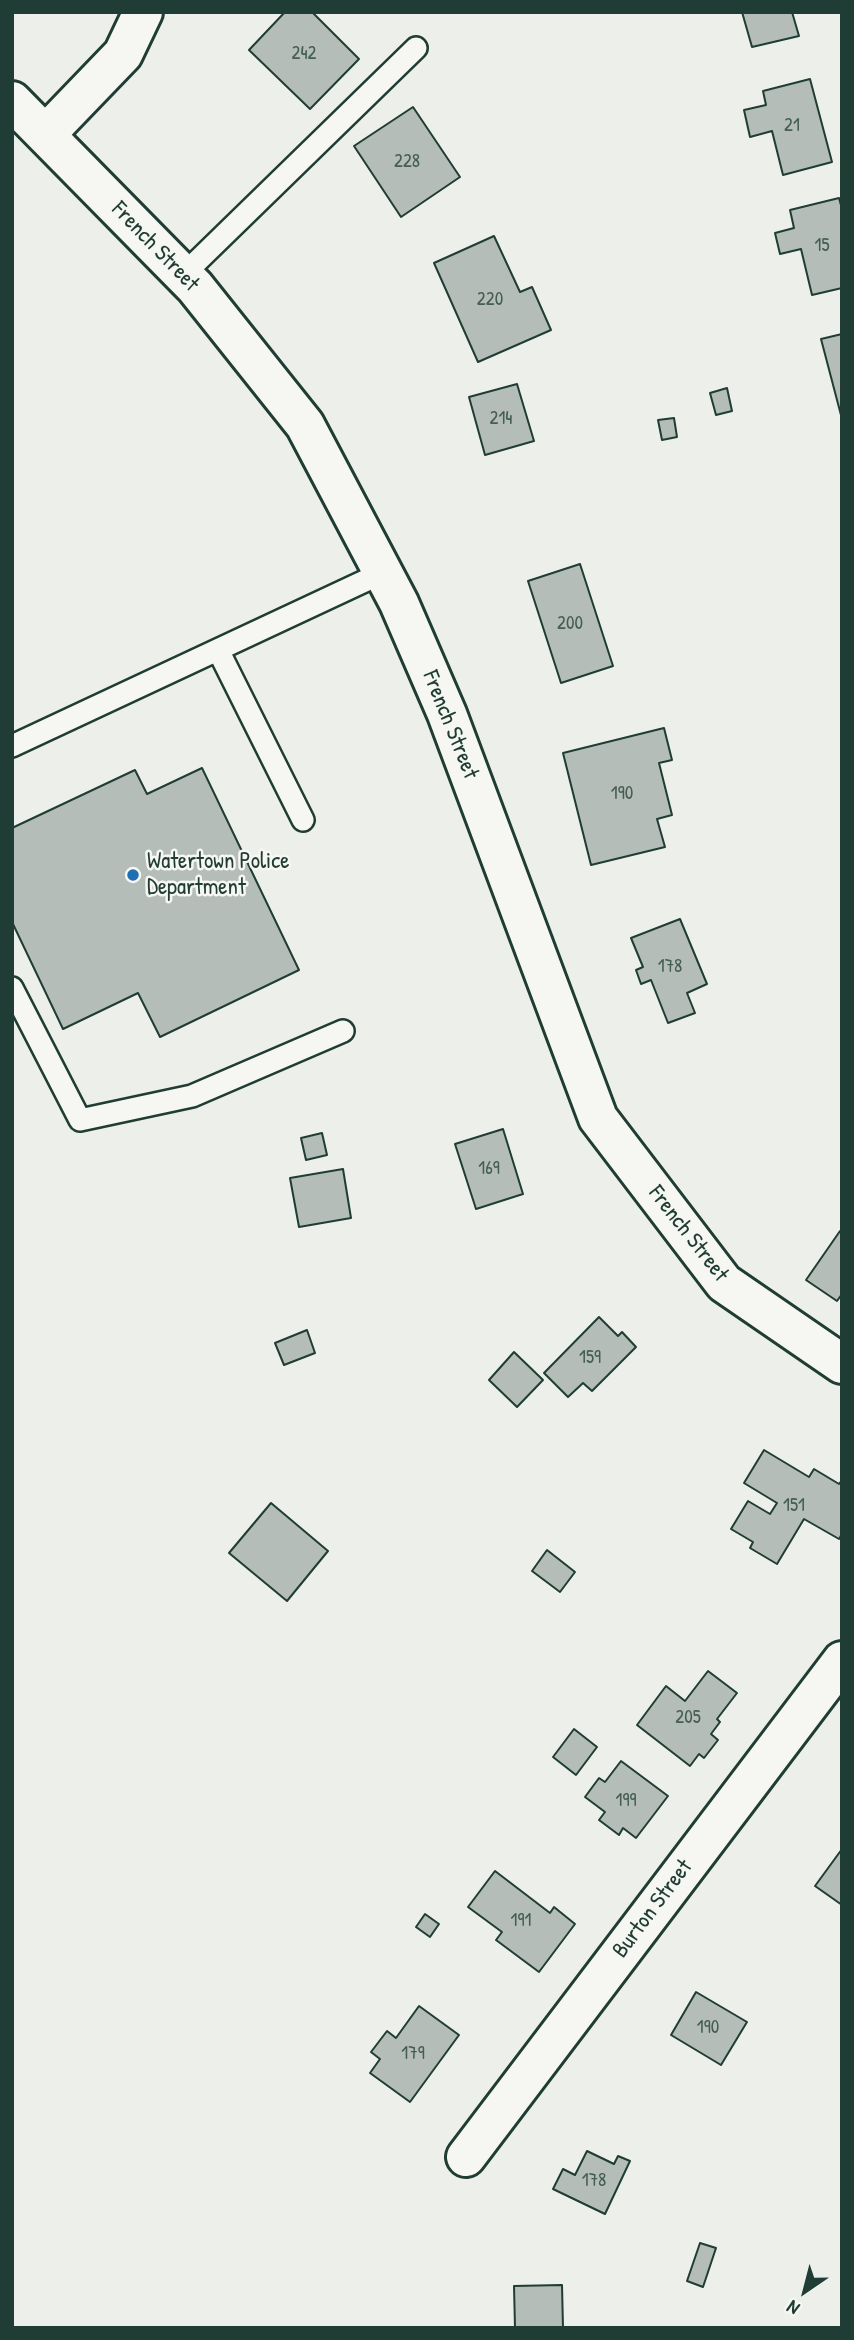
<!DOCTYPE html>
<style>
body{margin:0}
#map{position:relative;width:854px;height:2340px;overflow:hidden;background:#edefea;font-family:"Patrick Hand",sans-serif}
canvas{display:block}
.frame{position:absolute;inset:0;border:14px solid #1f3d34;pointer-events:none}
.north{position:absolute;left:770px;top:2256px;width:70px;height:70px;-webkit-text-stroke:5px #f6f6f2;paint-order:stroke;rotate:215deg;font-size:19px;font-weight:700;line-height:28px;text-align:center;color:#1f3d34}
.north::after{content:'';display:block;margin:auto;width:24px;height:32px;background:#1f3d34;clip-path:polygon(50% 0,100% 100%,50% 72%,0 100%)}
</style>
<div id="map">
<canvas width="854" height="2340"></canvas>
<div class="frame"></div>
<div class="north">N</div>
</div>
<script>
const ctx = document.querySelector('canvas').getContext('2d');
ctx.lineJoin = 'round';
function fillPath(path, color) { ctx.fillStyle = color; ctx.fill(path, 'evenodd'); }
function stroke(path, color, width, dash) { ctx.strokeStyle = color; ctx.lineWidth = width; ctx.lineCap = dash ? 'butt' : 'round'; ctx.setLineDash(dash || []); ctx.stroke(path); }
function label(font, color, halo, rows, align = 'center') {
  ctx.font = font + ' "Patrick Hand",sans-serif'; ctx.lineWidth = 5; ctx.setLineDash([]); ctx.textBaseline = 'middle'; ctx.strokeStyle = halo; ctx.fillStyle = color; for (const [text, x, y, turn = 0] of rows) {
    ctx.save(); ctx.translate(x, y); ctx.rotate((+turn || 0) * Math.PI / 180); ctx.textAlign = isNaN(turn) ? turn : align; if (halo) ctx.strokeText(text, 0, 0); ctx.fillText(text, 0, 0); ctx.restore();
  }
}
const building = new Path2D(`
 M285,12h27l47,47 -49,50 -61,-59z
 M742,12h50l7,24 -47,11z
 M810,79l22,83 -49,13 -11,-44 -22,6 -6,-27 22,-5 -3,-14z
 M413,107l47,70 -59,40 -47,-71z
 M839,198l3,11v79l-30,7 -11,-46 -21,5 -5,-21 19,-5 -4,-18z
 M494,236l26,56 12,-5 19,43 -73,32 -44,-99z
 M842,334v85l-21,-80z
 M517,384l17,57 -49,14 -16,-58z
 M727,388l5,23 -16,4 -6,-22z
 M674,418l3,19 -15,3 -4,-20z
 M580,564l33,102 -52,17 -33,-102z
 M664,728l8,32 -13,3 13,52 -15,4 8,28 -74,18 -28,-112z
 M202,768l97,202 -139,67 -22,-44 -75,36 -51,-107v-94l123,-58 12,24z
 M680,919l27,65 -20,9 8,20 -27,10 -17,-43 -10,4 -5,-14 7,-3 -12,-29z
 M503,1129l20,65 -47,15 -21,-65z
 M322,1133l5,22 -21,5 -5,-22z
 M343,1169l8,49 -52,9 -9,-49z
 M840,1231l2,1v62l-5,7 -31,-21z
 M599,1317l19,19 4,-4 14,15 -44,44 -9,-8 -15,14 -24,-24z
 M307,1330l8,23 -31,12 -9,-22z
 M514,1352l29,28 -26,27 -28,-27z
 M764,1450l45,27 5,-8 25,15 3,-4v54l-3,5 -35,-20 -27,45 -27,-16 3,-6 -22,-13 17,-28 22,13 7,-11 -33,-20z
 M271,1503l57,48 -41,50 -58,-48z
 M547,1550l28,22 -15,20 -28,-21z
 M708,1671l29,22 -20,26 3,3 -9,12 7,6 -14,18 -5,-4 -9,12 -53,-41 29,-39 19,15z
 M574,1729l23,18 -21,28 -23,-18z
 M621,1761l47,35 -32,42 -13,-10 -4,7 -20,-15 6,-8 -20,-15 14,-19 6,4z
 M842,1849v56l-27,-19z
 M495,1871l55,42 4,-6 21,17 -36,48 -43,-32 6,-8 -34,-25z
 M425,1914l14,10 -9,13 -14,-10z
 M696,1992l51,30 -26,43 -50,-30z
 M419,2006l40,29 -49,67 -40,-29 10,-14 -9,-7 16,-21 9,7z
 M587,2151l27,13 4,-8 12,5 -25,53 -52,-25 10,-20 12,6z
 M700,2243l16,5 -13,39 -16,-6z
 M562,2285l1,43h-48l-1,-42z`);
fillPath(building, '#b4bdb8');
stroke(building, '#1f3d34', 2);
const lane = new Path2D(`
 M183,275l233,-227
 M218,650l85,170
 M12,746l372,-174
 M12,988l68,132 112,-24 151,-65`);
const street = new Path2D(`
 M46,134l77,-80 20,-42
 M466,2157l376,-496`);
const secondary = new Path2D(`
 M12,101l183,186 110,138 94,178 48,111 151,404 126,165 118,81`);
stroke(lane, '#1f3d34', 26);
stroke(street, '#1f3d34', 44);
stroke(secondary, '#1f3d34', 44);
stroke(lane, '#f6f6f2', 21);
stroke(street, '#f6f6f2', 38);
stroke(secondary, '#f6f6f2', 38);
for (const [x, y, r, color] of [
 [133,875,7,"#1f6fb2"]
]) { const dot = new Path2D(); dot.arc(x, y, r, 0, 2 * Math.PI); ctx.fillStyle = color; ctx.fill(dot); stroke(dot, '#f6f6f2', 2.5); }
label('19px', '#445d55', null, [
 ["242",304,54],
 ["21",792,126],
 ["228",407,162],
 ["15",822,246],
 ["220",490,300],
 ["214",501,419],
 ["200",570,624],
 ["190",622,794],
 ["178",670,967],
 ["169",489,1169],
 ["159",590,1358],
 ["151",794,1506],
 ["205",688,1718],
 ["199",626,1801],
 ["191",521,1921],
 ["190",708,2028],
 ["179",413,2054],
 ["178",594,2181]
]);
label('23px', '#1f3d34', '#f6f6f2', [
 ["French Street",155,247,46],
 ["French Street",450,725,68],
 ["French Street",688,1234,52],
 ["Burton Street",653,1909,-53]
]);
label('23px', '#1f3d34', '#f6f6f2', [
 ["Watertown Police",147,862],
 ["Department",147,888]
], 'left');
</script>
